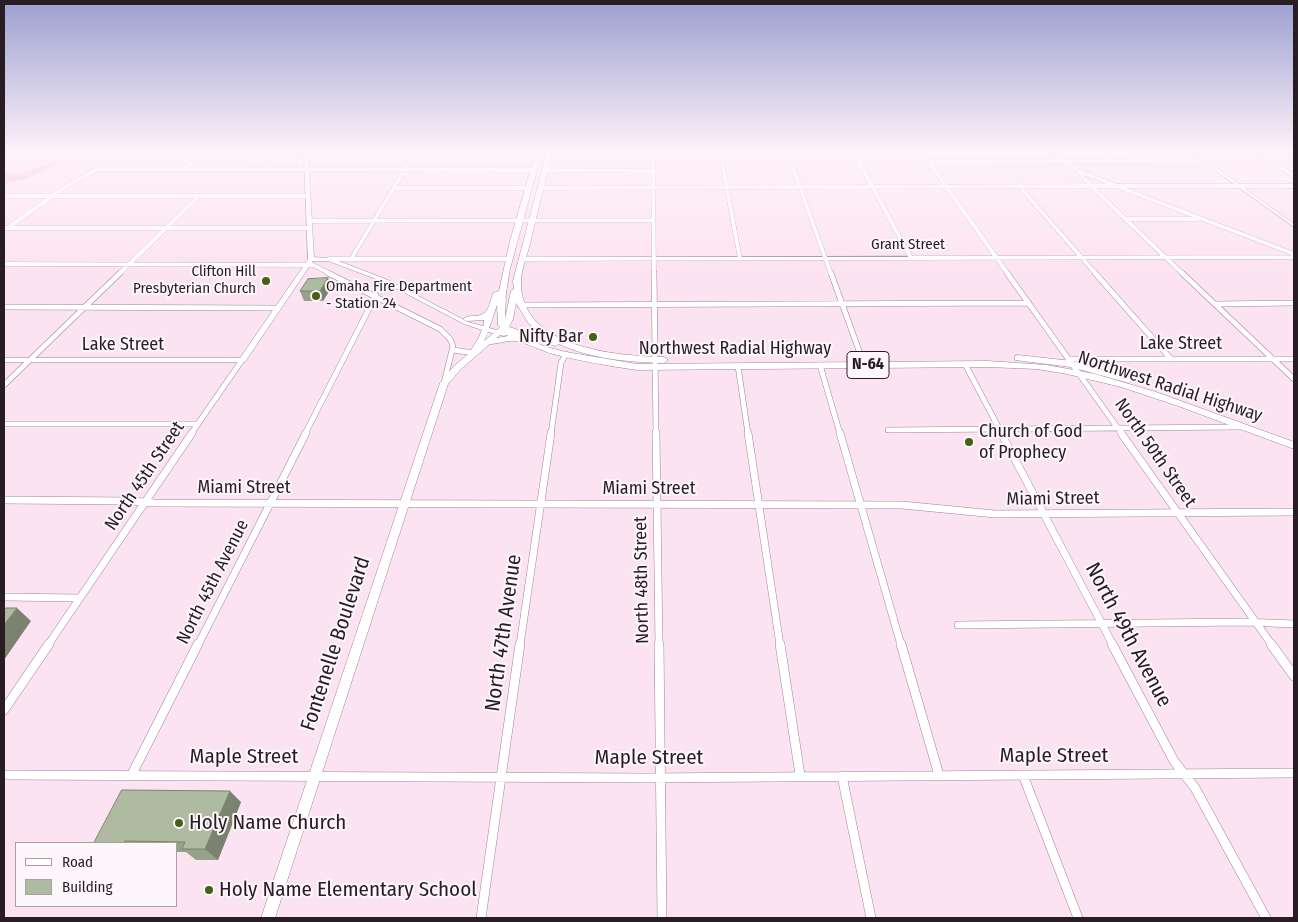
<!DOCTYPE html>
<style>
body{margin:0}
#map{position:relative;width:1298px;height:922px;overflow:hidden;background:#fce3f1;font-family:"Fira Sans Condensed",sans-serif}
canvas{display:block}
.frame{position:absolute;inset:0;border:5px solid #281d23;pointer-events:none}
.legend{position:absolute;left:15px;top:842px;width:162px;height:65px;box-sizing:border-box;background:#fdf6fa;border:1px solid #a89fa4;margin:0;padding:6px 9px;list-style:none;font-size:15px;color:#281d23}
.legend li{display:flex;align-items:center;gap:10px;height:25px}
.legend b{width:25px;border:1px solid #a89fa4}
</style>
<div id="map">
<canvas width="1298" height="922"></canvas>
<div class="frame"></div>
<ul class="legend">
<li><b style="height:6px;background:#fff"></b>Road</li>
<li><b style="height:14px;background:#aebba0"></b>Building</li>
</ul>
</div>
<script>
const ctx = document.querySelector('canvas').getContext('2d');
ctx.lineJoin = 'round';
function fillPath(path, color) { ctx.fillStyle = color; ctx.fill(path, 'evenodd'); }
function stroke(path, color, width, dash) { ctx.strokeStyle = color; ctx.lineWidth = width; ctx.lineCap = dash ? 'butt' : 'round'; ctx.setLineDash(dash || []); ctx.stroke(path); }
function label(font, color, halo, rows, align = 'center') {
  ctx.font = font + ' "Fira Sans Condensed",sans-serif'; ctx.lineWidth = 4; ctx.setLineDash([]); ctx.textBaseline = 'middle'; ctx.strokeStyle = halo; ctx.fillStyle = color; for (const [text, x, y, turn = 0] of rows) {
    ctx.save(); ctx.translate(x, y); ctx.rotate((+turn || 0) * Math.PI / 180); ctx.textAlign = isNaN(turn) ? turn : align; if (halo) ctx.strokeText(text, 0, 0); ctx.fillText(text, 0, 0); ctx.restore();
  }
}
fillPath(new Path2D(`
 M59,160l1,2 -4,3 -30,14 -17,3 -5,6v-16l14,2z`), '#f5b1d9');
const minorFar3 = new Path2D(`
 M518,151l-1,3h21
 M653,151l1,123
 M720,151l20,108
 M787,151l44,123
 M853,151l58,107
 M921,151l87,123
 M1256,151l38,25
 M4,156h44
 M928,162l276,-1
 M97,169l436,1
 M184,169l20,-18
 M545,170l108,1
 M1077,170l17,19 89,85
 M1019,186l77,88
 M394,188h135
 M541,188l575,-2 178,68
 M4,196h304
 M1126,219h71
 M309,221l344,-1
 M9,227l56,-40 65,-36
 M4,228h306
 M329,259h180
 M351,259l65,-108
 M523,259l771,-2
 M4,264l309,1 18,9
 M119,274l80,-78`);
const minorFar2 = new Path2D(`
 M328,273l112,56 10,10 3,7 -9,37
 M654,273l2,161
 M831,273l31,86
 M1007,273l115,161
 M1095,273l76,86
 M1182,273l112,106
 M1215,304l79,-1
 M520,305l509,-2
 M4,307l273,1
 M453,350l21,3
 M1068,359h226
 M965,364l37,70
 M820,365l20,69
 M738,366l10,68
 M4,385l116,-112
 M4,424h194
 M888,430l352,-3
 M191,434l51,-74
 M305,434l71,-139
 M551,434l10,-71 5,-9`);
const minorFar1 = new Path2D(`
 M656,433l3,212
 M748,433l32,212
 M840,433l61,212
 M1001,433l112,212
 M1121,433l151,212
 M4,500l129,1 21,2 748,2 93,9 299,-2
 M4,597l76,1
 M958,625l287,-3 49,2
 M48,645l144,-212
 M198,645l108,-212
 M520,645l31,-212`);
const minor = new Path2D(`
 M659,644l3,274
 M780,644l20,131
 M901,644l38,131
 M1112,644l62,117 21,27 71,130
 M1271,644l23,32
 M4,710l45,-66
 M4,775l642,3 648,-5
 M1023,775l55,143
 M131,776l67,-132
 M842,776l29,142
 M481,918l39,-274`);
const tertiary = new Path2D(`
 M304,151h4l6,108 -3,2 -3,-2z
 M1188,151h5l101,73v3z`);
const secondary = new Path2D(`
 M1046,151h6l9,4 18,14 38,15h177v4h-178l-41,-17 -18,-14z
 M311,257l20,1 57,22 80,42 15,4 2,-3h4v5l8,2 4,-4h6l1,2 -4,4 4,2 -4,2 -4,-1 -40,35 -12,14 -173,534h-14l179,-535 14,-17 18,-15 -1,-1 7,-11 4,-9 -18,-6 -80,-42 -56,-21h-15l-68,101h-241v-4h236l69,-100zM488,332l6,1 -10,8z`);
const primary = new Path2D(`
 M536,151h6l-32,118 -4,24 -1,26 6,-28 3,-2 -1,-8 34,-130h6c-8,31 -16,62 -23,93 -3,12 -9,26 -9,37 -2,67 95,75 143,76l4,3 -4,3c-35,-1 -73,-4 -105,-19l-4,2 -35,-10 26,11 20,5 71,12 351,-3 59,4 48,9 61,18 138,50v7l-116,-43 -57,-19 -54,-13 -30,-5 -49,-2 -351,3c-28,-4 -57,-9 -84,-16 -11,-3 -26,-11 -37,-13 -10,-1 -20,4 -30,3v-4l22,-4 -10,-11 -1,-20 -7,21h-6v-6l-17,1 -4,-2c4,-3 7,-3 12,-3 14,-1 14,-11 18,-23l6,-2 11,-50zM516,303l13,21 23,16 -43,-13 4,-8z
 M1018,355l54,6 60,17 1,2 -4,3 -58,-16 -56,-7v-4z`);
stroke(minorFar3, '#a18494', 4.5);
stroke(minorFar2, '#a18494', 6);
stroke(minorFar1, '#a18494', 8);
stroke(minor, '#a18494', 10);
stroke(tertiary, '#a18494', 1);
stroke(secondary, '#a18494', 1);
stroke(primary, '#a18494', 1);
stroke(minorFar3, '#fff', 4);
stroke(minorFar2, '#fff', 5);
stroke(minorFar1, '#fff', 7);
stroke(minor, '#fff', 9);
fillPath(tertiary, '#fff');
fillPath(secondary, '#fff');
fillPath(primary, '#fff');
fillPath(new Path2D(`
 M328,278l3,10 -8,13h-19l-4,-10z
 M241,802l-23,58h-22l-10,-8h-10v-9h-82z`), '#96a18a');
fillPath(new Path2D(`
 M328,278l3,10 -8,13 -3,-10z
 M17,608l14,13 -27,39v-35z
 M230,791l11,11 -23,58 -13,-11z`), '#7a8370');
const building = new Path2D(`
 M328,278l-8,13h-20l8,-12z
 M6,608h11l-13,17v-15z
 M122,790l108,1 -25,58h-23l3,-7 -60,-1 -1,2h-30z`);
fillPath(building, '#aebba0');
stroke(building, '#7a8370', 1);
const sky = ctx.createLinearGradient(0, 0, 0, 280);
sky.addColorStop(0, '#9c9fd0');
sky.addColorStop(0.54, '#fef2f9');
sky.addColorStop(1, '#fef2f900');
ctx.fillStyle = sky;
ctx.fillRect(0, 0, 1298, 280);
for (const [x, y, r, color] of [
 [266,281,5,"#456113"],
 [316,296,5,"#456113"],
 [593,337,5,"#456113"],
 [969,442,5,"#456113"],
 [179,823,5,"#456113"],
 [209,890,5,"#456113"]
]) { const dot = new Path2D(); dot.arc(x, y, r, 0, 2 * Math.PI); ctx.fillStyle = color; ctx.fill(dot); stroke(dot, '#fdf6fa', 2); }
label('15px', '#281d23', '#fdf6fa', [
 ["Grant Street",908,245]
]);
label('15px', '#281d23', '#fdf6fa', [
 ["Clifton Hill",256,272],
 ["Presbyterian Church",256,289],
 ["Omaha Fire Department",326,287,"left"],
 ["- Station 24",326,304,"left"]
], 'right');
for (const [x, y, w] of [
 [868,365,42]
]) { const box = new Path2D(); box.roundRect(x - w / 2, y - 13.5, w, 27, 4); ctx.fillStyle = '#fdf6fa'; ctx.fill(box); stroke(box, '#281d23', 1); }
label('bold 16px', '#281d23', null, [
 ["N-64",868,365]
]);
label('18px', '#281d23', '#fdf6fa', [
 ["Nifty Bar",583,337],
 ["Church of God",979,432,"left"],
 ["of Prophecy",979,453,"left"]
], 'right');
label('18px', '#281d23', '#fdf6fa', [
 ["Lake Street",1181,344],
 ["Lake Street",123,345],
 ["Northwest Radial Highway",735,349],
 ["Northwest Radial Highway",1170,387,18],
 ["North 50th Street",1155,453,55],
 ["North 45th Street",145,476,-56],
 ["Miami Street",244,488],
 ["Miami Street",649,489],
 ["Miami Street",1053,499,-1],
 ["North 48th Street",642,580,-91],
 ["North 45th Avenue",213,582,-63]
]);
label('21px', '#281d23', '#fdf6fa', [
 ["North 47th Avenue",504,633,-82],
 ["North 49th Avenue",1128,635,62],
 ["Fontenelle Boulevard",336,644,-72],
 ["Maple Street",1054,756],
 ["Maple Street",244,757],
 ["Maple Street",649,758]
]);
label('21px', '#281d23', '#fdf6fa', [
 ["Holy Name Church",189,823],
 ["Holy Name Elementary School",219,890]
], 'left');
</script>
